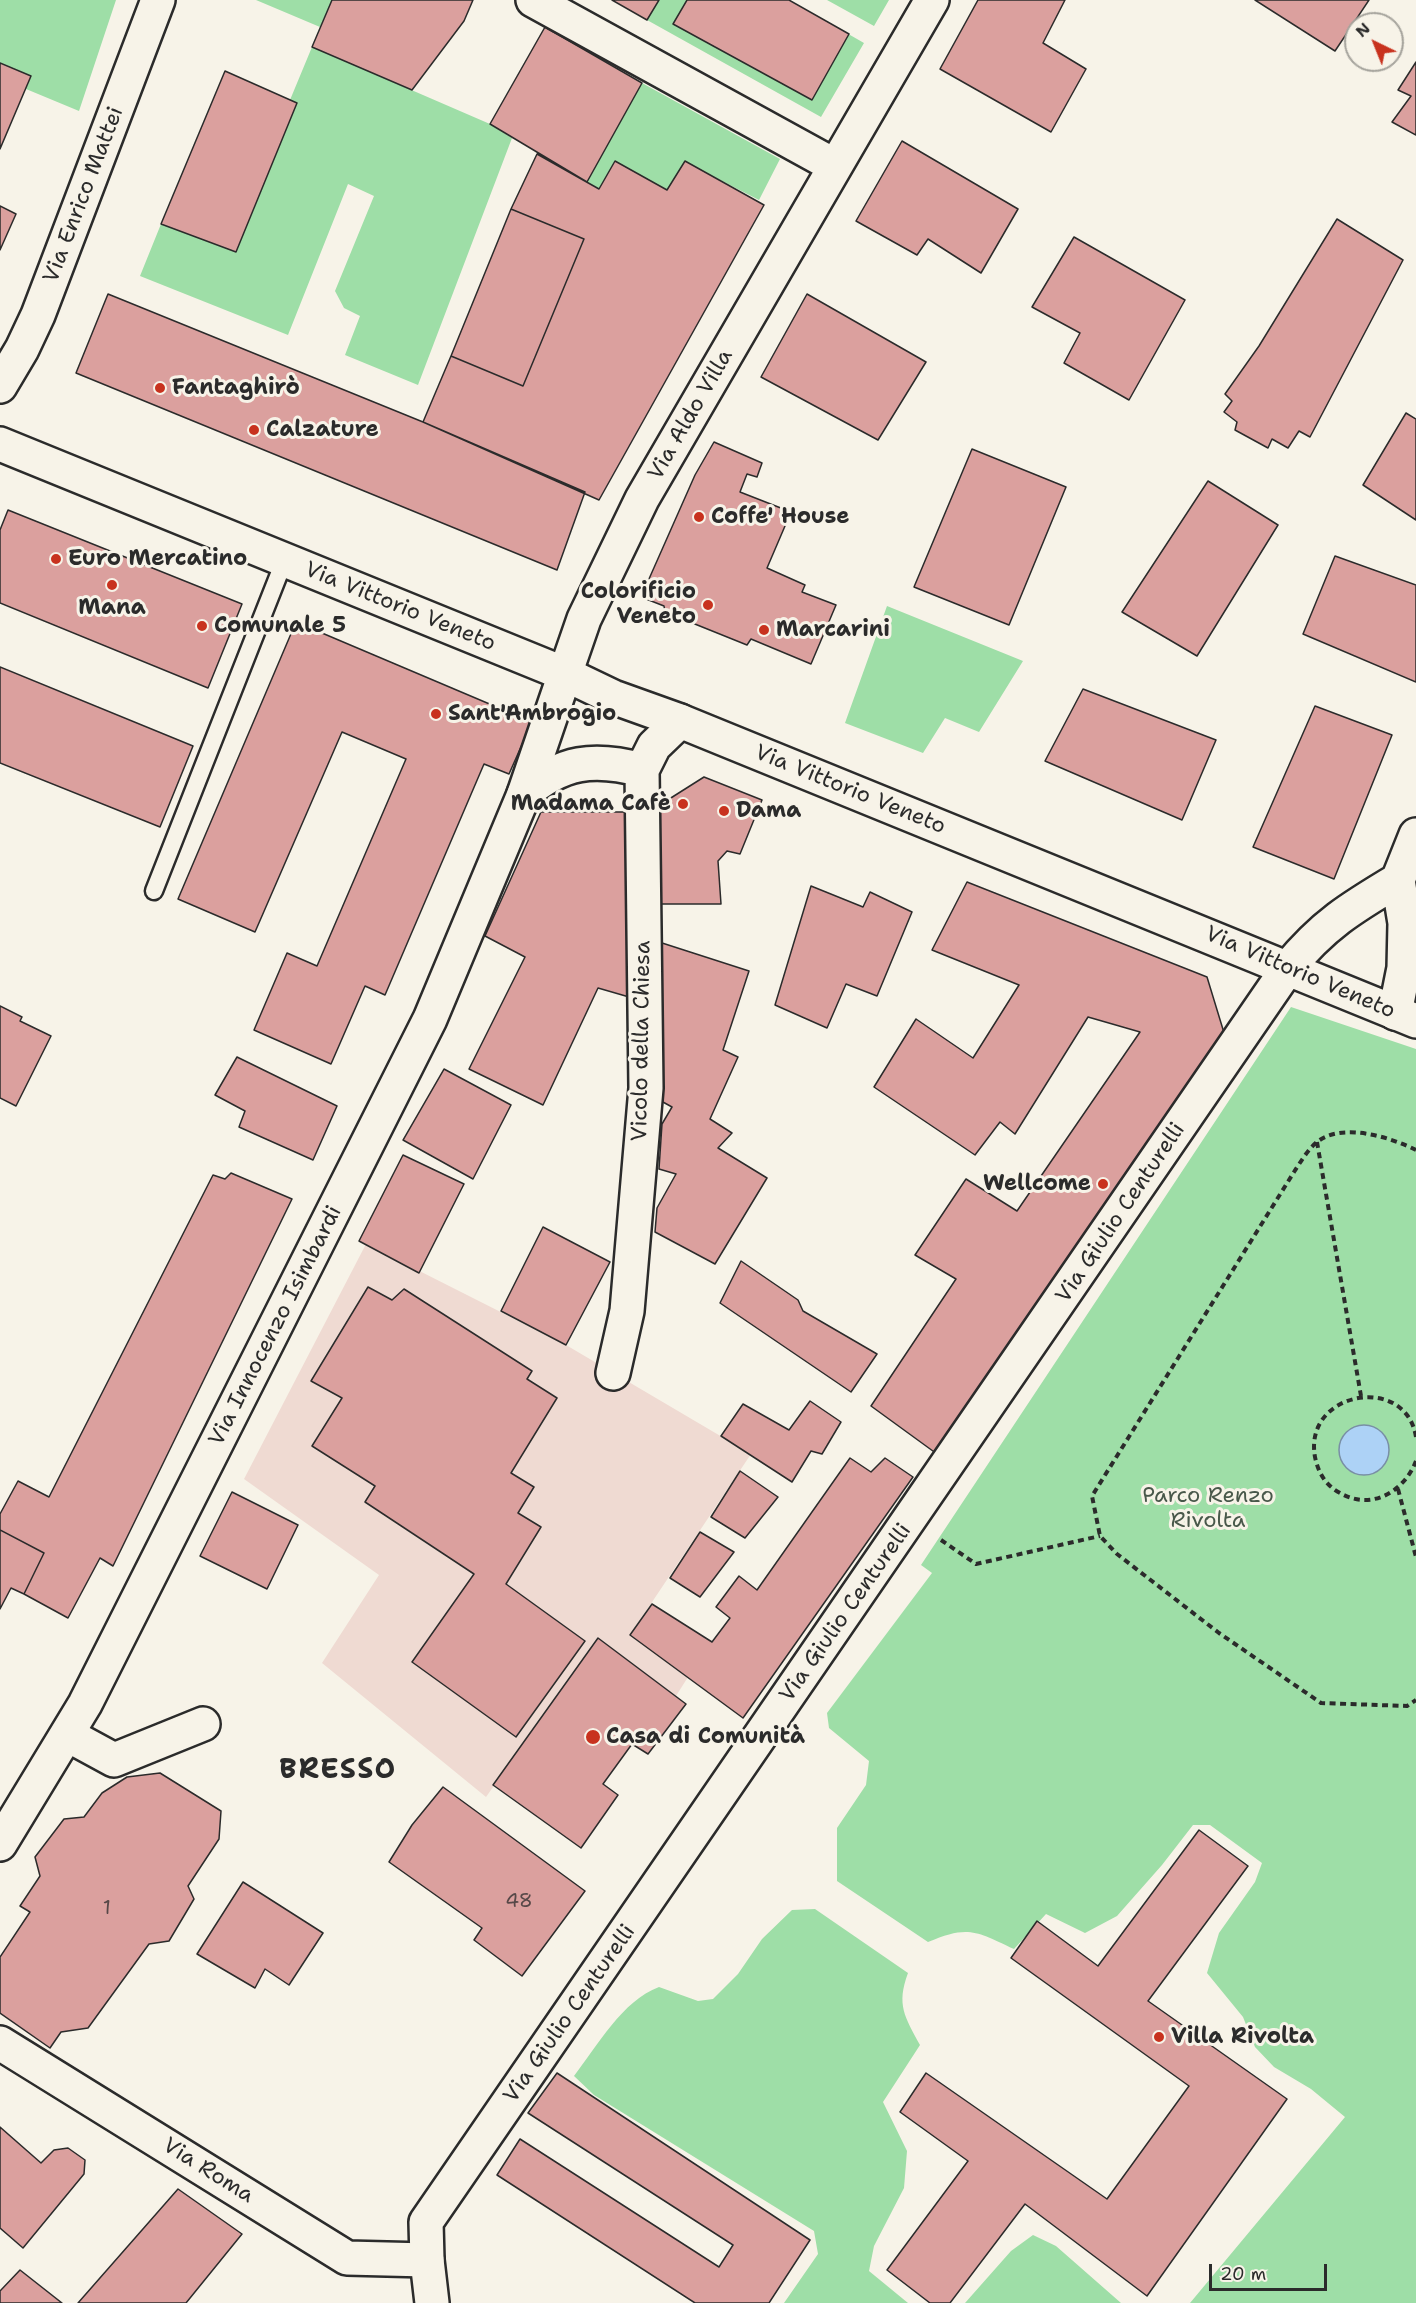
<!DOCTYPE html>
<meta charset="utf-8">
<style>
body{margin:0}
#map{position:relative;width:1416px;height:2303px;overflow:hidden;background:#f7f3e8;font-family:"Shantell Sans",sans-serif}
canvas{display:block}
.north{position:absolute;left:1344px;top:12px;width:60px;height:60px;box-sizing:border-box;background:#f7f3e8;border:2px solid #a5a39c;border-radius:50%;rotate:317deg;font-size:16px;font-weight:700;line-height:24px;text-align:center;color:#2b2b2b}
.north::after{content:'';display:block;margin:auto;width:21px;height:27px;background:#c8321e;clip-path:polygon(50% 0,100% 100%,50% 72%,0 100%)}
.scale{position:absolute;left:1209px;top:2264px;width:118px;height:27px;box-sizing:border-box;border:3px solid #2b2b2b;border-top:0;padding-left:8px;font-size:18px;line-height:21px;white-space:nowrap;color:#2b2b2b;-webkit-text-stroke:4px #f7f3e8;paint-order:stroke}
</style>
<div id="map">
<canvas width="1416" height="2303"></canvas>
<div class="north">N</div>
<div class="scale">20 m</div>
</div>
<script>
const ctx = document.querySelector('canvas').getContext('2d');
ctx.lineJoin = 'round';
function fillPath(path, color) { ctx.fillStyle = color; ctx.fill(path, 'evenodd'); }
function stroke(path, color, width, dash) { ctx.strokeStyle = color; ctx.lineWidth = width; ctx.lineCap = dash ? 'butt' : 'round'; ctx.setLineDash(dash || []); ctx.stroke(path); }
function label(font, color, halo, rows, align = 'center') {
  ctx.font = font + ' "Shantell Sans",sans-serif'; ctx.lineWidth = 6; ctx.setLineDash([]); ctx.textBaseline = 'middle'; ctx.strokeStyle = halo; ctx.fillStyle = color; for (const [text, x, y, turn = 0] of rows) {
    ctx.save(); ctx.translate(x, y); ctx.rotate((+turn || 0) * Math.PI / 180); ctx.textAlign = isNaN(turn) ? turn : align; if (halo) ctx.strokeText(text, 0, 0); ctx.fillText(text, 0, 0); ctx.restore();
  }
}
fillPath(new Path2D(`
 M366,1244l200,101 185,109 -121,181 58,42 -12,19 -78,-57 -112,158 -164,-134 57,-88 -135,-96z`), '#efdad2');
fillPath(new Path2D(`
 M0,0h116l-37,111 -53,-22 5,-13 -31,-13z
 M256,0h76l-12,27z
 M659,0h130l75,43 -43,74 -174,-97z
 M827,0h62l-15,26z
 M312,47l178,77 22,14 -94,247 -73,-30 15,-39 -16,-8 -9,-17 39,-95 -26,-12 -60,151 -148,-59 21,-52 75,28 61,-149 -7,-3z
 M642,83l138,76 -21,41 -74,-38 -18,28 -52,-29 -16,28 -12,-7z
 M887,606l136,55 -44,71 -34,-14 -22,35 -78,-30z
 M1291,1007l125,42v1254h-226l155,-186 -34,-28 -37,-22 -19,-20 -12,-30 -36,-44 12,-40 36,-51 7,-19 -52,-38h-17l-31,40 -45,51 -32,17 -39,-19 -32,35c-38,-18 -46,-24 -86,-7l-91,-61v-53l29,-43 3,-24 -40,-33 -2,-15 105,-140 -11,-8z
 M815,1909l93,64c-12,32 -3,44 12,72l-37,57 24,49 -3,37 -30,58 -5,25 39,32h-124l34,-49 -4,-23 -220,-136 -20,-19c24,-31 48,-75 85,-89l39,14 15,-2 25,-25 24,-35 30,-29z
 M1033,2235l23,11 65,57h-156l46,-52z`), '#9edea7');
const water = new Path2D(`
 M1339 1450a25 25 0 1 1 50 0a25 25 0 1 1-50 0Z`);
fillPath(water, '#add2f6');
stroke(water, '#798fa5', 1.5);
const building = new Path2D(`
 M332,0h141l-9,21 -52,69 -100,-43z
 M612,0h47l-12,20z
 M687,0h102l60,34 -37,66 -139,-76z
 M978,0h87l-22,43 43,26 -35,63 -111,-63z
 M1255,0h114l-34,51z
 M545,27l97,56 -55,99 -97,-58z
 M1416,62v73l-24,-13 19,-26 -13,-6z
 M0,63l31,13 -31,73z
 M225,71l72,32 -61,149 -75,-28z
 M902,141l116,68 -37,64 -53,-34 -11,16 -61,-34z
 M537,154l62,35 16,-28 52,29 18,-29 79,44 -165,295 -176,-78 28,-66 72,30 61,-147 -73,-30z
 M0,206l16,8 -16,36z
 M511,209l73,30 -61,147 -72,-30z
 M1337,219l66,41 -93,177 -11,-6 -11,17 -16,-9 -4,9 -33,-18 2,-8 -13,-10 8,-11 -7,-7 34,-48z
 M1074,237l111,63 -56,100 -65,-37 16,-30 -48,-26z
 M108,294l315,128 162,70 -28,78 -481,-197z
 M807,294l119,68 -48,78 -117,-63z
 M1406,413l10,6v101l-53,-35z
 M714,442l48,21 -5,14 -10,-3 -7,18 51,20 -24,56 38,17 -3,7 34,13 -25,59 -60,-25 -4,6 -82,-33 -1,-6 -23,-9 54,-122z
 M972,449l94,38 -57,138 -95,-38z
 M1208,481l70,44 -81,131 -75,-44z
 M8,510l234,94 -34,84 -208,-85v-73z
 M1335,556l81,29v97l-113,-48z
 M296,622l236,100 -23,52 -25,-10 -99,231 -20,-9 -34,78 -77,-34 33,-77 30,13 89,-207 -64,-27 -87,200 -77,-33z
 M0,667l193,79 -33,81 -160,-64z
 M1083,689l133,51 -34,80 -137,-59z
 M1315,706l77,29 -58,144 -81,-32z
 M704,777l58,23 -22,54 -13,-3 -9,10 3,43h-66v-96z
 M541,812h93l2,187 -38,-11 -55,117 -74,-36 56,-112 -40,-21z
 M967,882l240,95 18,59 -288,418 -66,-48 85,-127 -41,-24 51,-76 51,32 123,-179 -52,-15 -73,117 -15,-12 -25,33 -101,-68 42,-68 57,39 46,-73 -87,-35z
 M811,886l52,21 7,-15 42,20 -35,84 -31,-12 -19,44 -52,-23z
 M659,942l90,29 -26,79 15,7 -28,62 22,14 -14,15 49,30 -52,86 -60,-32 2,-24 19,-34 -17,-5 3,-45 10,-17 -20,-11z
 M0,1006l22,11 -2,4 31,15 -35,70 -16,-8z
 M237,1057l100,49 -24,54 -74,-33 6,-16 -30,-16z
 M444,1069l67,36 -38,74 -70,-39z
 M403,1155l61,29 -45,89 -60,-32z
 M231,1173l61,26 -179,367 -13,-8 -32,60 -44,-24 20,-41 -44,-23v-16l18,-33 31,16 164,-322 12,4z
 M543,1227l67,35 -44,83 -65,-34z
 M741,1261l57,39 5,11 74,43 -26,38 -131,-89z
 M368,1287l24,13 12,-11 128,82 -5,8 30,19 -46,75 23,14 -16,26 23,14 -35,57 79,57 -69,96 -104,-75 62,-88 -109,-72 10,-16 -63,-40 30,-48 -31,-17z
 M810,1401l31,21 -19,32 -11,-3 -19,31 -71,-46 22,-32 46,26z
 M850,1458l21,14 14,-14 28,19 -170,241 -113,-83 22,-31 60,38 18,-24 -14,-11 23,-31 18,14z
 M740,1471l38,26 -33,41 -34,-21z
 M232,1492l66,33 -31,64 -67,-33z
 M0,1530l44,23 -20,41 -13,-6 -11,21z
 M700,1532l34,20 -34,45 -30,-19z
 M598,1638l88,66 -38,50 -16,-10 -29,40 15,11 -37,53 -88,-63z
 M160,1773l61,38 -2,28 -31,47 6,13 -25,42 -20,3 -61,84 -27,4 -11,16 -50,-35v-56l30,-45 -10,-6 20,-30 -5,-19 29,-38 20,-2 18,-24 25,-16z
 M443,1787l142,104 -63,85 -48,-36 8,-12 -93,-66 23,-37z
 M1199,1830l49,36 -100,135 139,98 -140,197 -122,-92 -75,99h-20l-43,-33 81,-109 -68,-49 26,-39 181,126 82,-113 -178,-128 26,-37 61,45z
 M243,1882l80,51 -34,52 -24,-16 -10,19 -58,-34z
 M557,2073l253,167 -41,63h-74l-198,-128 23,-36 199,128 14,-22 -205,-132z
 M0,2127l41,36 13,-13 14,-2 17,12 -1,14 -61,74 -23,-20z
 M178,2189l64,45 -56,69h-108z
 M20,2270l42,33h-62v-12z`);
fillPath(building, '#dba09e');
stroke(building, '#2b2b2b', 1.5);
const lane = new Path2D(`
 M154,891l131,-332`);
const street = new Path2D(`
 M533,0l302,166
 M0,386l22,-37 16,-34 120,-315
 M565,674l19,-55 58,-120 290,-499
 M524,794c38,-33 70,-37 118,-24
 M1288,968c35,-43 63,-60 110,-88
 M1395,1013l9,-45 1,-45 -7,-43 18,-45
 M613,1373l14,-62 19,-223 -4,-318 12,-24 26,-25
 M68,1735l46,25 89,-36
 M0,2043l347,215 80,2`);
const secondary = new Path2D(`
 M0,444l565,230 48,23 67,24 736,300
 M0,1844l85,-140 345,-685 94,-225 41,-120
 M432,2303l-5,-43 -1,-38 862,-1254`);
stroke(lane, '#2b2b2b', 21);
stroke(street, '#2b2b2b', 38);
stroke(secondary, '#2b2b2b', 38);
stroke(new Path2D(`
 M1317,1142l44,254
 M1416,1150c-26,-13 -74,-28 -99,-8 -9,7 -17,21 -23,30l-202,324 8,40 17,18 102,79 102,70 86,3 9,-6
 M1416,1437c-10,-64 -113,-46 -101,20 3,15 10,28 25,36 31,18 64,-1 76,-32
 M1398,1489l18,68
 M941,1540l35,24 124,-28`), '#2b2b2b', 4, [6, 4.5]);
stroke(lane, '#f7f3e8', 16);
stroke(street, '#f7f3e8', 33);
stroke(secondary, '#f7f3e8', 33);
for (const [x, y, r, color] of [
 [160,388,6,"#c8321e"],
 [254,430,6,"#c8321e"],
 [699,517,6,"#c8321e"],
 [56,559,6,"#c8321e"],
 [112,585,6,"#c8321e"],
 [708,605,6,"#c8321e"],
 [202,626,6,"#c8321e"],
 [764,630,6,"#c8321e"],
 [436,714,6,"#c8321e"],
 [683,804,6,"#c8321e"],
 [724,811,6,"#c8321e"],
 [1103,1184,6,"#c8321e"],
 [593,1737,8,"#c8321e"],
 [1159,2037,6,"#c8321e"]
]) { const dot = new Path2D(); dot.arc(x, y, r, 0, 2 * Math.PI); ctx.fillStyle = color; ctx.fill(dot); stroke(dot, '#f7f3e8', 2); }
label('20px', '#574848', null, [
 ["48",519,1902],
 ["1",107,1909]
]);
label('22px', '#2b2b2b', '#f7f3e8', [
 ["Via Enrico Mattei",84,195,-69],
 ["Via Aldo Villa",691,415,-60],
 ["Via Vittorio Veneto",400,607,22],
 ["Via Vittorio Veneto",850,790,22],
 ["Via Vittorio Veneto",1300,973,23],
 ["Vicolo della Chiesa",642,1041,-89],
 ["Via Giulio Centurelli",1121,1213,-56],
 ["Via Innocenzo Isimbardi",276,1326,-63],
 ["Via Giulio Centurelli",846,1613,-55],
 ["Via Giulio Centurelli",570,2014,-55],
 ["Via Roma",208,2171,32]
]);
label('bold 22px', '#2b2b2b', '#f7f3e8', [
 ["Fantaghirò",172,388],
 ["Calzature",266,430],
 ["Coffe' House",711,517],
 ["Euro Mercatino",68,559],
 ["Colorificio",696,592,"right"],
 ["Veneto",696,617,"right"],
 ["Mana",112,608,"center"],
 ["Comunale 5",214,626],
 ["Marcarini",776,630],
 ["Sant'Ambrogio",448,714],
 ["Madama Cafè",671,804,"right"],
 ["Dama",736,811],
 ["Wellcome",1091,1184,"right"],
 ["Casa di Comunità",606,1737],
 ["Villa Rivolta",1171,2037]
], 'left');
label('22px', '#48584a', '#f7f3e8', [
 ["Parco Renzo",1208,1496],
 ["Rivolta",1208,1521]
]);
ctx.letterSpacing = '1.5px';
label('bold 28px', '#2b2b2b', '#f7f3e8', [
 ["BRESSO",338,1771]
]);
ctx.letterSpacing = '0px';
</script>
